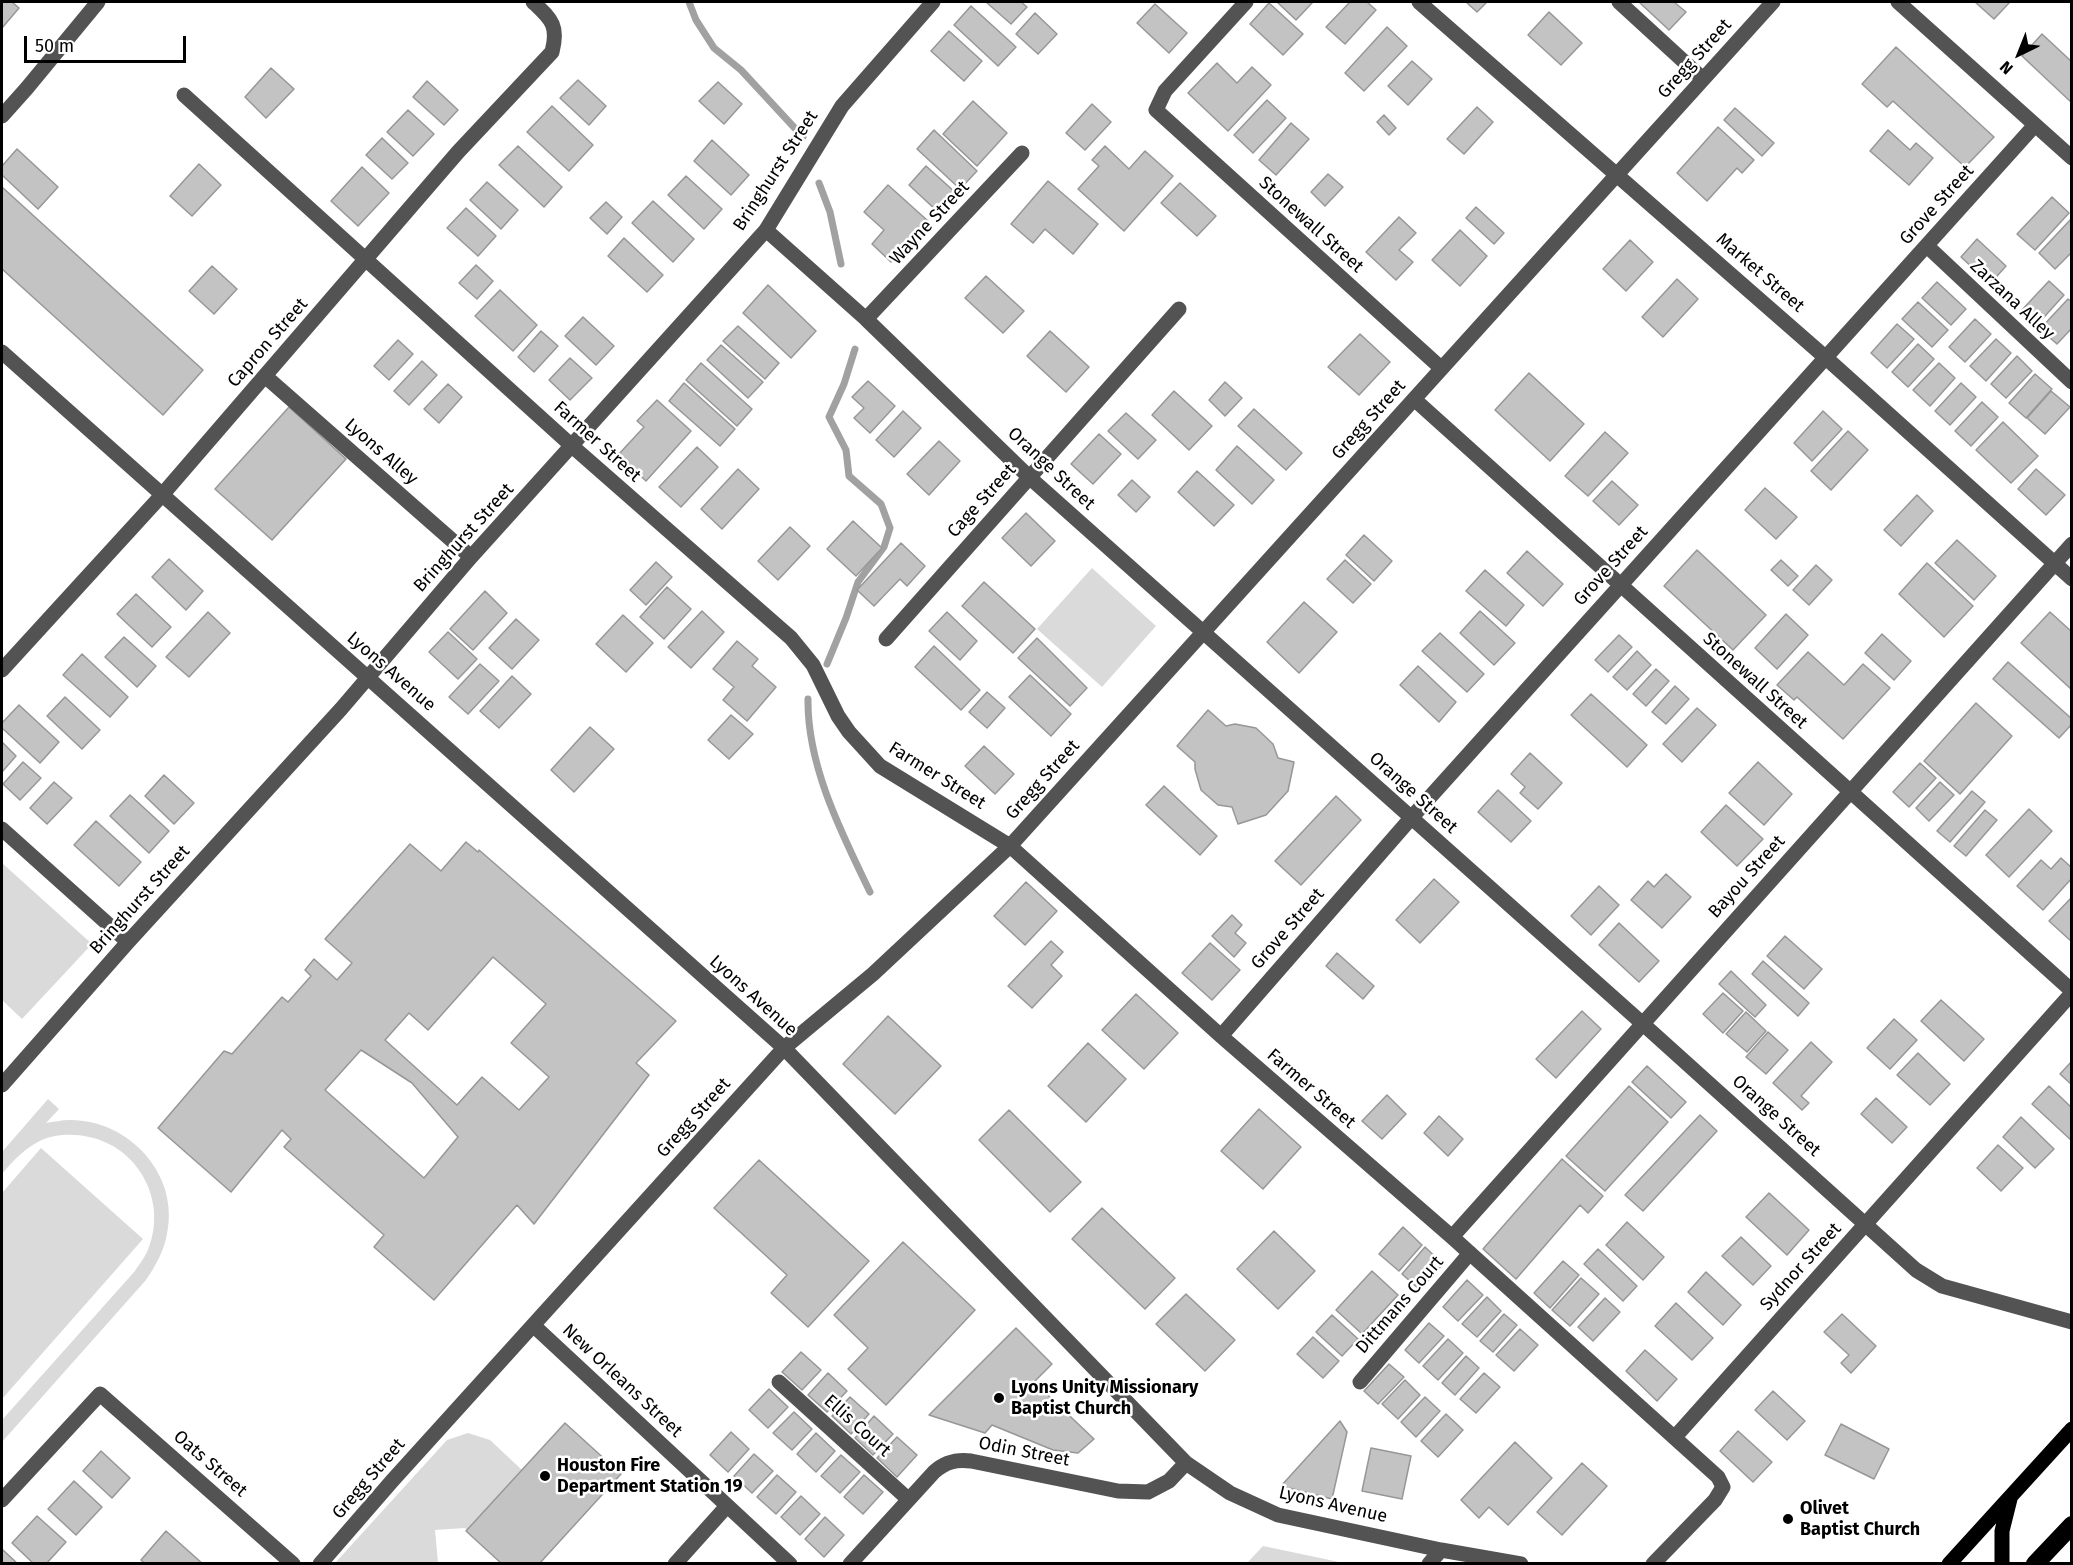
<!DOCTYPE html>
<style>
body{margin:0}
#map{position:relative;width:2073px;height:1565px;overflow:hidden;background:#fff;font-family:"Fira Sans",sans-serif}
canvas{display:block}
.frame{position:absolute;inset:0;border:3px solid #000;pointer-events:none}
.north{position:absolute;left:1989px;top:24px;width:60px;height:60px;-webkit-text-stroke:4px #fff;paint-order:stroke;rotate:223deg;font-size:16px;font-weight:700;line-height:24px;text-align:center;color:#000}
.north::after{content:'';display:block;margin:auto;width:21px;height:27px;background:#000;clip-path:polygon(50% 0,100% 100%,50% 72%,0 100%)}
.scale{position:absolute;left:24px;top:36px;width:162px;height:27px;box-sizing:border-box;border:3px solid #000;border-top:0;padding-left:8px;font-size:18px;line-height:21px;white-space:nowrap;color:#000;-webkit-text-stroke:4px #fff;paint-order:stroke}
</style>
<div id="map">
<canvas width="2073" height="1565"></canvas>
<div class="frame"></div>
<div class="north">N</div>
<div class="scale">50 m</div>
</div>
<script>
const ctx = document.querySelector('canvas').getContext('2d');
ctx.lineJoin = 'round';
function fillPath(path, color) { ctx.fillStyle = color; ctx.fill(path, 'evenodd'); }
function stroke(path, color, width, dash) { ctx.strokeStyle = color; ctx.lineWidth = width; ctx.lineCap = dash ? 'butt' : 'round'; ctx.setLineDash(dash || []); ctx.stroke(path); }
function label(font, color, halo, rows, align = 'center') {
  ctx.font = font + ' "Fira Sans",sans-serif'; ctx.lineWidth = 5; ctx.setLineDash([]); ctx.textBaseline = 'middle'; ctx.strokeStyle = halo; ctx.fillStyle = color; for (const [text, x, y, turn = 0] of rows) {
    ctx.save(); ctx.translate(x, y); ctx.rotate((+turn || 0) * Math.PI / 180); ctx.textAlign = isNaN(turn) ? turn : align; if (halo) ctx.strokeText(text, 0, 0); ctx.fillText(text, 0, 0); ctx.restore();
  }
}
fillPath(new Path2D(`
 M1092,568l64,58 -54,61 -65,-58z
 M2,863l90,81 -70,75 -20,-19z
 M48,1099l11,10 -13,14c8,-1 16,-3 23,-3 59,-1 111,54 98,114 -3,17 -11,31 -21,46l-144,162v-22l133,-149c5,-8 11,-15 14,-24 18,-47 -11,-100 -60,-110 -17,-4 -38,-3 -53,6 -14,8 -24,19 -34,31v-22z
 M41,1148l102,91 -141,160v-206z
 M468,1433l22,7 32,30 -55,60 -2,-2 -30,2 3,33 -102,-1 111,-122z
 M1263,1546l81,17h-97z`), '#dadada');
stroke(new Path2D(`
 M689,2l7,18 18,28 27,22 62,67
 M819,183l11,29 11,52
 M827,664l19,-46 12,-36 26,-35 6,-19 -9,-24 -32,-28 -3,-26 -17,-33 15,-33 11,-35
 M808,699c-1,67 34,135 62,193`), '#a1a1a1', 7);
const building = new Path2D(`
 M2,2h10l7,6 -17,20z
 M986,2h35l6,5 -16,17z
 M1277,2h36l-17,18z
 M1350,2h17l9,8 -31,34 -19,-17z
 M1466,2h21l-10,10z
 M1641,2h33l12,10 -17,18 -29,-27z
 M1975,2h35l-16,17z
 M1269,3l34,31 -20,21 -33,-31z
 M1155,4l32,29 -18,20 -32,-30z
 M971,6l45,41 -18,19 -44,-41z
 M1549,12l33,31 -21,22 -33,-30z
 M1035,13l22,21 -19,20 -22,-20z
 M1387,27l20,19 -43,45 -19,-18z
 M949,31l33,30 -18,20 -33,-30z
 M2042,34l30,28v41l-50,-47z
 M1896,47l98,90 -29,30 -72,-66 -6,6 -25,-23z
 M1412,61l20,18 -24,26 -20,-19z
 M1217,63l20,20 15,-16 19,18 -43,46 -40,-38z
 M271,68l23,21 -28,29 -21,-21z
 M578,80l28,26 -17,19 -29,-27z
 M427,81l31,29 -14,15 -31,-28z
 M718,82l24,22 -18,20 -25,-23z
 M1267,100l19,18 -33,35 -19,-18z
 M973,101l34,32 -30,33 -34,-32z
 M1092,104l19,18 -26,28 -19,-17z
 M552,106l41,39 -24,26 -42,-39z
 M1477,107l16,15 -29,32 -17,-15z
 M1735,108l39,35 -12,13 -38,-36z
 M408,110l26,24 -21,22 -26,-24z
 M1384,115l12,13 -7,7 -12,-13z
 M1291,123l18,16 -33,36 -17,-15z
 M1718,127l36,33 -12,13 -5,-5 -30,33 -30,-28z
 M934,130l43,41 -17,18 -43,-40z
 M1888,130l22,20 6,-7 17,15 -24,27 -39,-34z
 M382,138l26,25 -16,16 -26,-24z
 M712,140l37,35 -18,20 -37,-34z
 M518,146l44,41 -18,20 -45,-42z
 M1105,146l24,23 16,-18 28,25 -49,55 -46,-42 21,-23 -7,-6z
 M17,149l41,38 -20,22 -36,-34v-9z
 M199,164l22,21 -29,31 -22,-20z
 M926,166l30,27 -18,19 -29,-27z
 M362,167l27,26 -31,33 -27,-25z
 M1328,174l15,13 -18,19 -14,-14z
 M686,176l36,33 -18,20 -36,-34z
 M1048,181l50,43 -25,30 -28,-25 -12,14 -22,-19z
 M487,182l31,28 -17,19 -31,-29z
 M1180,183l36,33 -19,20 -36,-33z
 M888,185l40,36 -37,41 -19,-18 12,-14 -20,-18z
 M2,187l201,183 -40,45 -161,-146z
 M2052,197l17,16 -34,37 -18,-16z
 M653,201l41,38 -21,23 -41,-39z
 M606,202l16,15 -15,17 -17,-16z
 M1476,207l28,26 -10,11 -28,-26z
 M466,208l30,28 -18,20 -31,-28z
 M1399,217l17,16 -17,17 14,12 -17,18 -30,-28z
 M2072,218v34l-17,17 -16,-16z
 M1460,230l27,26 -27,30 -28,-26z
 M624,238l39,37 -16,17 -39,-36z
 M1977,239l29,27 -16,18 -29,-27z
 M1630,240l23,22 -27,29 -23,-22z
 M476,265l17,16 -16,18 -18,-16z
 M212,266l25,23 -23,25 -25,-23z
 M986,276l38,35 -21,22 -38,-35z
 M1677,279l21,20 -35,38 -21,-20z
 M2049,281l15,14 -28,31 -16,-14z
 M1937,282l29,27 -15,16 -29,-27z
 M768,285l48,46 -25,27 -48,-45z
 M500,290l37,35 -24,26 -38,-35z
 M2068,299l4,3v26l-15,16 -17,-15z
 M1918,302l30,28 -16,17 -30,-28z
 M583,317l31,29 -18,19 -31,-29z
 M1975,319l16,15 -26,28 -16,-15z
 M1897,324l17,15 -27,29 -16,-15z
 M738,326l41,37 -14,16 -42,-38z
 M541,331l17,15 -24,26 -16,-15z
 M1050,331l39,36 -23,25 -39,-36z
 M1360,334l30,28 -31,33 -31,-28z
 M1996,339l15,14 -25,28 -16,-15z
 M398,340l15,14 -24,26 -15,-14z
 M1918,344l16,15 -26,28 -16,-15z
 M721,345l42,37 -15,16 -41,-38z
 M2017,356l15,15 -26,27 -15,-14z
 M570,358l22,20 -22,22 -21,-20z
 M422,361l15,14 -28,30 -15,-14z
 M701,363l51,46 -15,17 -51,-46z
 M1939,363l16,15 -25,28 -17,-16z
 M1529,373l55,51 -34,37 -55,-51z
 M2035,374l17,15 -26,29 -17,-15z
 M868,381l27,25 -25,27 -16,-15 10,-10 -12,-11z
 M1225,382l17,16 -17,18 -16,-16z
 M684,383l51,46 -15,17 -51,-45z
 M1961,383l15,14 -26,28 -15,-14z
 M448,384l14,13 -23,26 -15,-14z
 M1174,391l38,35 -23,24 -37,-35z
 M2051,391l19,16 -25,27 -18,-16z
 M657,400l34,31 -45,50 -28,-26 26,-28 -7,-6z
 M1982,402l16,15 -27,29 -16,-15z
 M289,407l57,52 -74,81 -57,-51z
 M1254,409l48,44 -16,17 -48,-44z
 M903,411l18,17 -27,29 -18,-17z
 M1823,411l19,18 -30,32 -18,-18z
 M1126,413l30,27 -18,19 -30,-28z
 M2003,422l35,34 -27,27 -35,-33z
 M1848,431l20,19 -37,40 -20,-19z
 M1605,432l23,21 -40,43 -23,-20z
 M1099,434l22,20 -28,30 -22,-20z
 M939,441l21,20 -31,34 -22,-21z
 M1237,446l37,34 -22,24 -36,-34z
 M697,447l21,20 -37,40 -22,-20z
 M738,469l21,20 -37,40 -21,-20z
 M2036,469l29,26 -19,20 -28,-26z
 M1197,471l37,34 -20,21 -36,-34z
 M1132,480l18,17 -14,15 -18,-17z
 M1612,481l26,24 -19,20 -26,-24z
 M1765,488l32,29 -21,22 -31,-29z
 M1917,495l16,16 -32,35 -17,-16z
 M1026,513l29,28 -24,25 -29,-28z
 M853,521l29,27 -26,28 -29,-27z
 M790,527l20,19 -32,34 -20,-19z
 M1364,535l28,26 -18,20 -28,-26z
 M1957,540l39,36 -22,24 -39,-37z
 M901,543l24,23 -18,20 -7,-7 -26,27 -17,-16z
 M1697,550l69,65 -33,35 -69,-64z
 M1527,551l36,33 -20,22 -36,-33z
 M169,559l34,32 -17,19 -34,-33z
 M1345,560l26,24 -18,19 -26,-24z
 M1781,560l17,16 -10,10 -17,-16z
 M656,562l16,15 -26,28 -16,-15z
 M1927,563l46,43 -29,31 -45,-43z
 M1816,565l16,15 -23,25 -16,-15z
 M1485,570l39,35 -18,21 -40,-35z
 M984,582l51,47 -22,24 -51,-47z
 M667,587l24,22 -27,30 -24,-22z
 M485,591l22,22 -34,37 -23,-21z
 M136,594l35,33 -19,20 -35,-33z
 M1304,602l33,30 -38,41 -32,-31z
 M702,611l22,21 -33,36 -23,-21z
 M1480,611l35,32 -21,22 -34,-32z
 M208,612l22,21 -41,44 -23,-20z
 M947,612l30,29 -17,19 -31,-29z
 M2050,612l22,20v58l-51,-47z
 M1786,614l22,21 -31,34 -22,-21z
 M623,615l30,28 -27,29 -30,-28z
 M516,619l23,21 -27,29 -23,-21z
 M448,632l29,27 -19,20 -29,-27z
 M1440,633l44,41 -17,18 -45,-41z
 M1882,634l29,27 -17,19 -29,-27z
 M1619,635l13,12 -24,25 -13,-12z
 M124,637l32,29 -19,21 -32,-30z
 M1037,638l50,50 -17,18 -52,-48z
 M737,641l21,18 -6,7 24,21 -29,34 -24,-21 11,-13 -21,-18z
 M934,646l46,44 -19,20 -46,-43z
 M1637,651l14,14 -24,25 -14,-13z
 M1808,652l36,33 19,-21 27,24 -47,51 -46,-42 -3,3 -17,-15z
 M82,654l46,43 -18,20 -47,-42z
 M2008,662l64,57v5l-13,14 -66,-59z
 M480,664l19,17 -31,33 -19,-17z
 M1418,666l38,36 -17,20 -39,-37z
 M1656,669l13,12 -23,25 -13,-12z
 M1030,675l41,39 -20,22 -42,-39z
 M512,676l19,18 -32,34 -19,-17z
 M1675,686l14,13 -23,25 -14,-12z
 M987,692l18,16 -18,20 -18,-16z
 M1591,694l56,51 -20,22 -56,-52z
 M65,697l35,33 -18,19 -35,-33z
 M1976,703l36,33 -52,58 -36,-33z
 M19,705l40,37 -19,21 -38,-35v-5z
 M1697,708l19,17 -34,37 -19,-18z
 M1208,710l18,16 9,-2 21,4 17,16 5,14 16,4 -6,29 -22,24 -28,9 -6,-17 -14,-2 -17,-15 -6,-21v-7l-18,-16z
 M731,715l22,19 -24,25 -21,-19z
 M590,727l24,22 -40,43 -23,-22z
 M2,742l14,14 -14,16z
 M984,746l30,28 -19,20 -30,-28z
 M1530,753l32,30 -24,26 -18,-16 5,-6 -14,-13z
 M23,762l18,16 -21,22 -17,-16z
 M1758,762l34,32 -28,31 -35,-32z
 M1920,763l16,15 -27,29 -16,-15z
 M164,775l30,28 -20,21 -29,-28z
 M54,782l18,16 -25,26 -17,-16z
 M1940,782l14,13 -25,26 -13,-13z
 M1164,786l53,50 -17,19 -54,-50z
 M1498,790l33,31 -20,21 -33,-30z
 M1972,791l13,11 -35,40 -13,-11z
 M130,795l39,36 -20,22 -39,-37z
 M1336,796l25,24 -60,65 -26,-24z
 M1726,805l37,34 -26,27 -36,-34z
 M2029,809l23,22 -43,46 -23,-22z
 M1985,810l12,10 -31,36 -12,-10z
 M96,821l45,41 -22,24 -45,-41z
 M466,842l12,10 1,-2 197,171 -40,42 13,12 -115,149 -17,-19 -83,95 -60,-53 10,-12 -100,-88 7,-8 -9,-9 -51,62 -73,-64 66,-77 8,3 50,-57 6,5 23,-26 -6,-6 9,-11 23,21 15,-17 -27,-24 85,-95 31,27zM493,957l53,47 -35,39 38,34 -30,33 -37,-33 -25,28 -72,-65 24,-27 19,17zM361,1050l51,33 46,54 -34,41 -99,-88z
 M2061,858l11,10v10l-29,32 -26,-24 24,-26 10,9z
 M1666,874l25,23 -29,31 -31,-28 17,-19 6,6z
 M1434,879l25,23 -39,41 -24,-23z
 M1026,882l31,29 -32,34 -31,-29z
 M1599,886l20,19 -28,30 -20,-19z
 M2072,897v45l-23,-21z
 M1232,915l10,10 -7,8 11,10 -12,14 -22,-21z
 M1619,923l40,38 -20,21 -40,-37z
 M1785,936l37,33 -18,20 -37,-33z
 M1051,941l12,11 -12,13 11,11 -30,32 -24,-22z
 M1210,943l30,27 -28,30 -30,-27z
 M1337,953l37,33 -11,13 -37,-33z
 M1763,961l46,42 -11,13 -46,-42z
 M1731,971l35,34 -11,12 -36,-33z
 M1723,993l20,18 -20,22 -20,-19z
 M1136,994l42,39 -34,36 -42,-39z
 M1941,1000l43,39 -20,22 -43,-40z
 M1582,1011l19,18 -45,49 -20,-19z
 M1746,1012l20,19 -19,21 -21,-18z
 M888,1016l53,50 -46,48 -52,-50z
 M1894,1019l23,21 -27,29 -23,-21z
 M1768,1032l20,18 -22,24 -20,-17z
 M1811,1042l21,20 -31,34 8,7 -7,7 -29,-27z
 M1088,1043l38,36 -40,43 -38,-36z
 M1918,1053l32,31 -20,21 -33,-30z
 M2072,1061v24l-12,-11z
 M1647,1066l39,36 -15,16 -39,-36z
 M1629,1086l39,36 -63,69 -39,-35z
 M2049,1086l23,22v33l-40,-37z
 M1387,1095l19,19 -24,25 -20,-18z
 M1876,1098l31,29 -15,16 -31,-29z
 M1259,1109l42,38 -38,42 -42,-38z
 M1009,1110l72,72 -31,30 -71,-72z
 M1700,1115l17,16 -74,80 -18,-16z
 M1439,1116l24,23 -15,17 -24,-23z
 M2021,1117l33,32 -19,19 -32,-31z
 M1998,1145l25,23 -22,23 -24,-23z
 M1562,1159l41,37 -15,17 -8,-8 -64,74 -33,-30z
 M759,1160l110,101 -61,66 -37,-34 16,-18 -73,-67z
 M1769,1193l40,37 -22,25 -41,-38z
 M1102,1208l73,70 -30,31 -73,-70z
 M1627,1222l37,35 -21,23 -37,-35z
 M1403,1227l19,18 -23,26 -20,-17z
 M1274,1231l41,40 -37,38 -41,-40z
 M1741,1237l30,29 -18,19 -31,-29z
 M903,1242l72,68 -89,95 -38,-36 20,-21 -34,-33z
 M1425,1247l18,17 -23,26 -18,-16z
 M1598,1249l39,37 -14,15 -39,-37z
 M1563,1261l16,14 -29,33 -16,-15z
 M1372,1271l26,24 -36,39 -26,-24z
 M1706,1272l35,33 -18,20 -35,-33z
 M1581,1278l18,16 -29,32 -18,-16z
 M1467,1280l16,15 -25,26 -15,-14z
 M1186,1294l49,46 -30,31 -49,-47z
 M1487,1297l14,14 -24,26 -15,-13z
 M1605,1298l15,14 -27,29 -15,-14z
 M1676,1303l37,35 -21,22 -37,-34z
 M1504,1314l13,11 -24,27 -13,-11z
 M1842,1314l34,32 -25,27 -10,-10 8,-8 -25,-23z
 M1332,1315l26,24 -16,17 -26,-24z
 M1429,1323l15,13 -25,27 -14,-13z
 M1016,1328l36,36 -18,18 60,57 -16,14 -25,-3 -61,-25 -7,8 -56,-18z
 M1520,1329l18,16 -24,26 -18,-16z
 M1313,1337l26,24 -16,17 -26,-24z
 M1448,1339l15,14 -25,27 -15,-14z
 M1645,1350l32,29 -20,22 -31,-30z
 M801,1352l20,18 -19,20 -20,-18z
 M1466,1356l13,12 -24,27 -13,-12z
 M1389,1364l15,13 -26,27 -14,-13z
 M828,1373l19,18 -20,21 -19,-17z
 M1484,1373l16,14 -24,26 -16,-14z
 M1405,1380l15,15 -22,24 -16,-15z
 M769,1389l19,18 -20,21 -19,-18z
 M1773,1391l32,30 -18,19 -32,-30z
 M850,1397l19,17 -18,20 -19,-18z
 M1425,1397l15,14 -24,26 -15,-15z
 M794,1412l18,17 -20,21 -19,-17z
 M1446,1414l17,16 -25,27 -17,-16z
 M874,1416l19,18 -20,21 -18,-17z
 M1340,1421l7,11 -15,67 -51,-13z
 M565,1423l56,51 -82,90h-37l-36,-33z
 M1841,1424l48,25 -15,30 -49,-24z
 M1738,1431l34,31 -19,20 -33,-31z
 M731,1432l18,17 -21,23 -18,-17z
 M816,1433l19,18 -19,21 -19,-18z
 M897,1437l20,18 -20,22 -20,-19z
 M1515,1442l37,36 -44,47 -19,-18 -10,11 -18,-18z
 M1371,1448l40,8 -9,43 -40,-8z
 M101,1451l29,27 -18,20 -29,-27z
 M754,1454l19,17 -21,22 -18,-17z
 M841,1455l19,17 -20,21 -19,-17z
 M1582,1463l25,23 -45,49 -25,-23z
 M777,1475l19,17 -20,22 -19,-17z
 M864,1475l19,17 -20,22 -19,-17z
 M74,1481l28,26 -26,28 -28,-26z
 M801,1496l19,18 -20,21 -19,-18z
 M37,1516l29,26 -20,22h-12l-22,-21z
 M825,1517l19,18 -20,22 -19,-18z
 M166,1531l37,33h-58l-4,-4z
 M3,1550l15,14h-16v-12z`);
fillPath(building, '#c3c3c3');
stroke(building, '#979797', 1.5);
stroke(new Path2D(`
 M1246,2l-81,89 -9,19 285,258
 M1419,2l406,355 247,222
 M1619,2l84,77
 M1898,2l174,156
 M184,95l388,351 219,192 22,27 25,51 11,16 31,34 130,80 211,190 231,201 266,240 5,10 -8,13 -62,64
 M2,116l25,-28 71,-86
 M766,230l100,89 163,158 614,547 273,246 26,16 130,36
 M1927,246l145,136
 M866,319l156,-166
 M2,352l782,696 402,415 44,30 48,22 163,35 80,14
 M265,376l206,181
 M1414,399l658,592
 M886,639l293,-330
 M2,670l160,-175 296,-343 94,-100c7,-27 -1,-33 -19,-50
 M2,829l126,113
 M1221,1036l191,-219 623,-692
 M2,1085l126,-143 213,-233 130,-152 295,-327 76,-124 91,-104
 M1452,1237l620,-693
 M533,1325l257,239
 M779,1382l129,117
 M1360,1382l110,-129
 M1675,1437l397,-444
 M2,1500l98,-106 193,170
 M320,1564l72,-83 392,-433 89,-74 137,-128 763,-844
 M675,1564l52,-58
 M850,1564l84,-92c11,-10 22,-13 37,-11l147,30 30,1 21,-11 17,-18
 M1429,1564l12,-14`), '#535353', 15);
stroke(new Path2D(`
 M1949,1564l123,-135
 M2002,1564v-33l8,-32`), '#000', 15);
stroke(new Path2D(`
 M2035,1564l37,-39`), '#000', 18);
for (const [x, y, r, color] of [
 [999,1398,6,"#000"],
 [545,1476,6,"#000"],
 [1788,1519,6,"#000"]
]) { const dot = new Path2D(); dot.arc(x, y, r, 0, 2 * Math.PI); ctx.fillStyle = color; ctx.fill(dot); stroke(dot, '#fff', 2); }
label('18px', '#000', '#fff', [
 ["Gregg Street",1695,59,-48],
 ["Bringhurst Street",776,171,-57],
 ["Grove Street",1937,205,-48],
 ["Wayne Street",930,223,-47],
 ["Stonewall Street",1311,225,42],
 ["Market Street",1760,273,41],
 ["Zarzana Alley",2012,300,43],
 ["Capron Street",268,343,-49],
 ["Gregg Street",1369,420,-48],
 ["Farmer Street",597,442,42],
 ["Lyons Alley",381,452,41],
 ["Orange Street",1051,469,43],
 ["Cage Street",982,501,-48],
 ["Bringhurst Street",464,538,-48],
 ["Grove Street",1611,566,-48],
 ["Lyons Avenue",391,672,41],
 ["Stonewall Street",1755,681,42],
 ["Farmer Street",937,776,32],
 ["Gregg Street",1043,780,-48],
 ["Orange Street",1413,793,42],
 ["Bayou Street",1747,877,-48],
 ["Bringhurst Street",140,900,-48],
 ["Grove Street",1288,929,-49],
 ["Lyons Avenue",753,996,42],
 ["Farmer Street",1311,1089,41],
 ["Orange Street",1776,1116,42],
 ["Gregg Street",694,1118,-48],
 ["Sydnor Street",1801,1267,-48],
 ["Dittmans Court",1400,1305,-49],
 ["New Orleans Street",622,1381,43],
 ["Ellis Court",857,1426,42],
 ["Odin Street",1024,1452,11],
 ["Oats Street",210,1464,41],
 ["Gregg Street",369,1479,-49],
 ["Lyons Avenue",1333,1505,13]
]);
label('bold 18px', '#000', '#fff', [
 ["Lyons Unity Missionary",1011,1388],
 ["Baptist Church",1011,1409],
 ["Houston Fire",557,1466],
 ["Department Station 19",557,1487],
 ["Olivet",1800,1509],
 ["Baptist Church",1800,1530]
], 'left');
</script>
